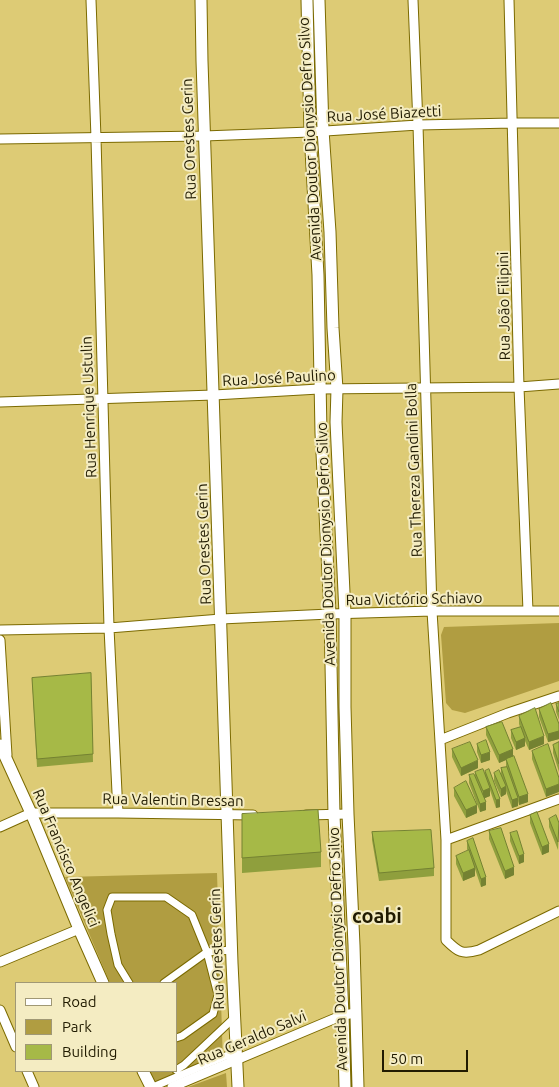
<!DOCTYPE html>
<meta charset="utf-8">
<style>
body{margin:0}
#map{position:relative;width:559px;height:1087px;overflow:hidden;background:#ddcb75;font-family:Ubuntu,sans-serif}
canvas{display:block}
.legend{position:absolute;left:15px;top:982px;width:162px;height:90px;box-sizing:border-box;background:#f4ecc2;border:1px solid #a09875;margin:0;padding:6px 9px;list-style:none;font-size:15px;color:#211b01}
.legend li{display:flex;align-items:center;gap:10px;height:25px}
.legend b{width:25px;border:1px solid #a09875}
.scale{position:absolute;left:382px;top:1050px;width:86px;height:22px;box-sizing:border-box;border:2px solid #211b01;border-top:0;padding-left:6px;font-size:15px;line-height:18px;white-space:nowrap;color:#211b01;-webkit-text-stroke:4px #f4ecc2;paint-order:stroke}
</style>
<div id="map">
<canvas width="559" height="1087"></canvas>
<ul class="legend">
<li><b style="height:6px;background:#fff"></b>Road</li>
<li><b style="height:14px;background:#b09d41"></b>Park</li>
<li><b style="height:14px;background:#a6b947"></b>Building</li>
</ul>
<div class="scale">50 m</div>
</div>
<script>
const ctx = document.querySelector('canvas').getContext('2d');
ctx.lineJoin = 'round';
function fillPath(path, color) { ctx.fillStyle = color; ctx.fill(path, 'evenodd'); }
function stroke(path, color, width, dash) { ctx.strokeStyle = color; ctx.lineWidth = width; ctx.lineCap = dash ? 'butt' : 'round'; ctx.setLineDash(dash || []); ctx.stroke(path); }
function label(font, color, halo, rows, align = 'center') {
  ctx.font = font + ' Ubuntu,sans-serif'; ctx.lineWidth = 4; ctx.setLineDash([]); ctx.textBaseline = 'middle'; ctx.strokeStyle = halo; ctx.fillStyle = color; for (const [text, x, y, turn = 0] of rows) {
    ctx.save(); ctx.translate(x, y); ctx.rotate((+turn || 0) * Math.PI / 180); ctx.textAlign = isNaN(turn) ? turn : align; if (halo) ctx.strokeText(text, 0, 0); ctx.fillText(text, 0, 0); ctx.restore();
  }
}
fillPath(new Path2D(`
 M559,623v58l-94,32 -13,-3 -6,-7 -5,-68 3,-8z
 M217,873l6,191 -59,23h-10l-7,-16h29v-88h-66l-45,-106z
 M226,1073l1,14h-39z`), '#b09d41');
const pedestrian = new Path2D(`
 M129,983l-11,-18 -7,-31 -4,-24 5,-13h54l26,18 15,37 11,43 -5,19 -31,22 -6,2
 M164,983l43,-31 25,-2
 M176,1070l8,-5 51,-48
 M153,1087l75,-32 9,5`);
const minor = new Path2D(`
 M91,0l5,138 13,490 9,185
 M413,0l5,125 14,486 14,229v100c12,12 16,15 33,10l80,-39
 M509,0l10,387 9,224
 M0,139l204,-3 106,-4 108,-7 95,-2h46
 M0,402l214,-7 105,-6 200,-2 40,-3
 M0,630l109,-2 112,-9 109,-5 102,-3h127
 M0,640l7,115
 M440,740l68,-27 51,-17
 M306,815l42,-1
 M0,827l31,-14h87l135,2
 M446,840l113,-41
 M0,962l79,-33
 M0,1010l16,37
 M27,1071l7,16
 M172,1087l171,-72 13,-2`);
const tertiary = new Path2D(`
 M201,0l1,61 30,902 6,124
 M307,0l3,132 8,143 3,158 9,181 4,201 9,200 2,72
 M319,0l4,130 7,102 3,96 4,61 -1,33 9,192v93l3,107 6,131 4,142
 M0,745l31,68 48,116 24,54
 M143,1071l8,16`);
stroke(pedestrian, '#7b6a00', 9);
stroke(minor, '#7b6a00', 11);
stroke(tertiary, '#7b6a00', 13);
stroke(pedestrian, '#fff', 7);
stroke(minor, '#fff', 9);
stroke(tertiary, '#fff', 11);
fillPath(new Path2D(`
 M91,673l2,89 -56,5 -5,-89z
 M559,703v17l-3,-8v-8z
 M539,709l20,15v15l-11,3 -9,-25z
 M519,716l25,28 -15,6 -4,-9v5l-9,4 -5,-12v-8l9,-3 -1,-3z
 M486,727l27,30 15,45 -9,3 -1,-4v5l-6,2 -6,-17v3l-5,3 -7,-16v-8h7v-5l5,-1v-7l-7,3 -13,-28z
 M559,742v30l-6,-19v-8z
 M477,744l13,16 -9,3 -4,-11z
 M452,749l26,19 -17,8 -9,-19z
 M532,751l27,27 -13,19 -14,-38z
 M485,771l15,36 -4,1 -6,-18v6l-6,2 2,12 -6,2 -11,-29v-8l6,1v-4l10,3z
 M454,788l23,25 -11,5 -12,-22z
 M242,814l79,38v15l-79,6z
 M530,815l19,37 -7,3 -12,-32z
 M549,819l10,4 -1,27 -9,-23z
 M489,831l25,44 -9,4 -16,-40z
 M372,832l62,36v8l-55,5 -7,-41z
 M510,833l14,29 -5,2 -9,-23z
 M467,841l19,44 -5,2 -6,-18v7l-12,5 -7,-17v-8l12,-5 -1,-2z`), '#8f9f3d');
fillPath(new Path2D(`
 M559,731v8l-11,3v-8z
 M544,736v8l-15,6v-8z
 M525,738v8l-9,4v-8z
 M513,749v8l-14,6v-8z
 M490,752v8l-9,3v-8z
 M478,760v8l-17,8v-8z
 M559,784v8l-13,5v-8z
 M506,786v8l-5,3v-8z
 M490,788v8l-7,3v-8z
 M528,794v8l-9,3v-8z
 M518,798v8l-6,2v-8z
 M500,799v8l-4,1v-8z
 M486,802v8l-6,2v-8z
 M477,805v8l-11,5v-8z
 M549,844v8l-7,3v-8z
 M524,854v8l-5,2v-8z
 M514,867v8l-9,4v-8z
 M475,868v8l-12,5v-8z
 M486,877v8l-5,2v-8z`), '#748232');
const building = new Path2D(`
 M91,673l2,81 -56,5 -5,-81z
 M551,703l8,21v7l-11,3 -9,-25z
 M559,703v9l-3,-8z
 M535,708l9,28 -15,6 -10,-26z
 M502,722l11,27 -14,6 -13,-28z
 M521,727l4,11 -9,4 -5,-12z
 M486,740l4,12 -9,3 -4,-11z
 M470,742l8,18 -17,8 -9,-19z
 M559,742v22l-6,-19z
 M548,744l11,34v6l-13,5 -14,-38z
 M514,756l14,38 -9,3 -13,-38z
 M507,767l11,31 -6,2 -11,-32z
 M483,769l7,19 -7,3 -8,-19z
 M489,769l11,30 -4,1 -11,-29z
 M499,770l7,16 -5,3 -7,-16z
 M474,774l12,28 -6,2 -11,-29z
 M466,781l11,24 -11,5 -12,-22z
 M318,810l3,42 -79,6v-44z
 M537,812l12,32 -7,3 -12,-32z
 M556,815l3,8 -1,19 -9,-23z
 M501,828l13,39 -9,4 -16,-40z
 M431,830l3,38 -55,5 -7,-41z
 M517,831l7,23 -5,2 -9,-23z
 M473,838l13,39 -5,2 -14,-38z
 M469,850l6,18 -12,5 -7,-17z`);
fillPath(building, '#a6b947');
stroke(building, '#748232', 1);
label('15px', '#211b01', '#f4ecc2', [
 ["Rua José Biazetti",384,114,-3],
 ["Rua Orestes Gerin",189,139,-92],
 ["Avenida Doutor Dionysio Defro Silvo",310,139,-93],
 ["Rua João Filipini",504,306,-91],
 ["Rua José Paulino",279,378,-3],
 ["Rua Henrique Ustulin",89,407,-92],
 ["Rua Thereza Gandini Bolla",414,470,-92],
 ["Rua Orestes Gerin",204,544,-92],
 ["Avenida Doutor Dionysio Defro Silvo",326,544,-92],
 ["Rua Victório Schiavo",414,599,-1],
 ["Rua Valentin Bressan",173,800,1],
 ["Rua Francisco Angelici",66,858,67],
 ["Rua Orestes Gerin",217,949,-92],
 ["Avenida Doutor Dionysio Defro Silvo",338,949,-92],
 ["Rua Geraldo Salvi",252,1038,-23]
]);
label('bold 20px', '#211b01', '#f4ecc2', [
 ["coabi",377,916]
]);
</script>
